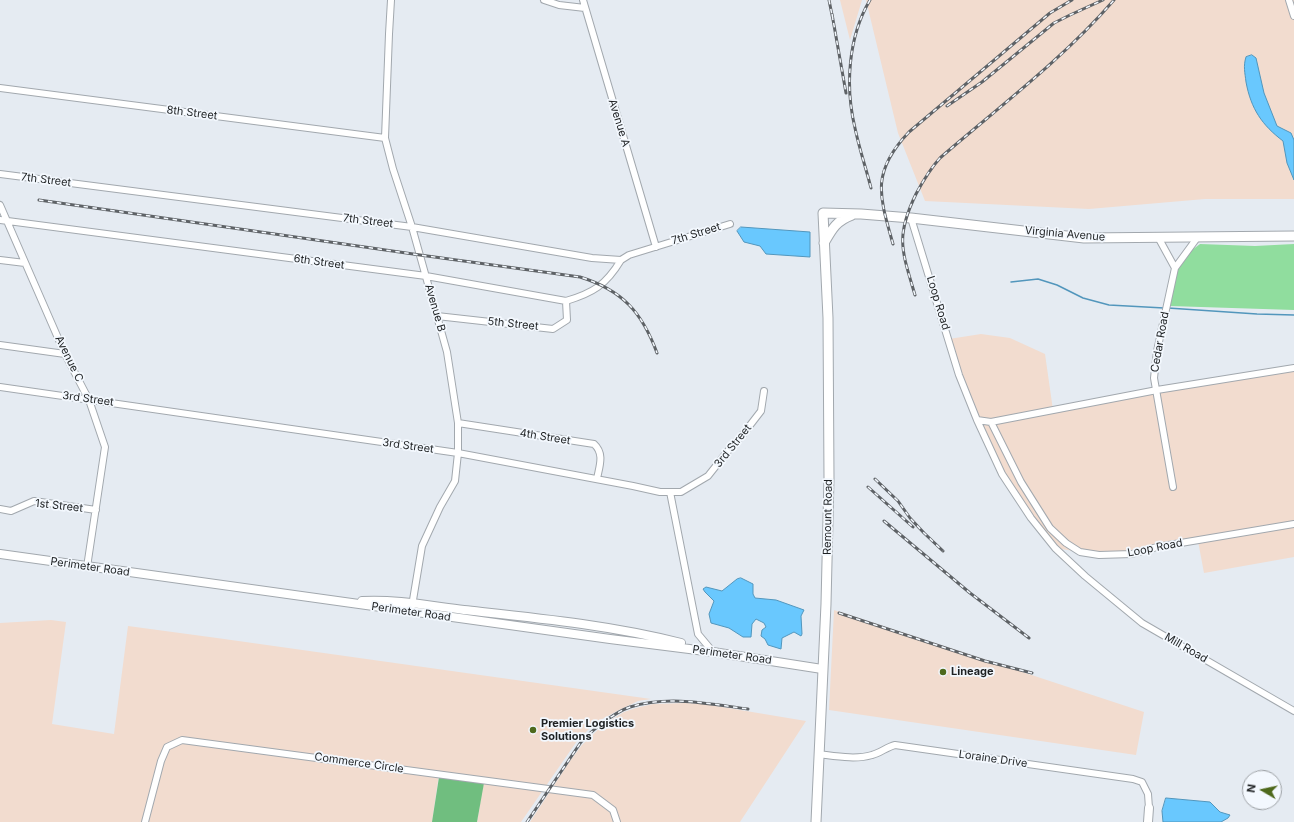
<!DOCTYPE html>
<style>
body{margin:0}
#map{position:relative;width:1294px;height:822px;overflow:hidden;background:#e5ebf2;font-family:Inter,sans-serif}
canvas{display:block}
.north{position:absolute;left:1242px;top:770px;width:40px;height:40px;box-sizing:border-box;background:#f3f8fe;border:1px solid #9ea2a6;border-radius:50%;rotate:279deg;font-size:11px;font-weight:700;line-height:16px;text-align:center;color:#1e2123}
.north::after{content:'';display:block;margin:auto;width:14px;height:18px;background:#4e691c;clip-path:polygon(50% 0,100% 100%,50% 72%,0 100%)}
</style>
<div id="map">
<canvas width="1294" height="822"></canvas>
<div class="north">N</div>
</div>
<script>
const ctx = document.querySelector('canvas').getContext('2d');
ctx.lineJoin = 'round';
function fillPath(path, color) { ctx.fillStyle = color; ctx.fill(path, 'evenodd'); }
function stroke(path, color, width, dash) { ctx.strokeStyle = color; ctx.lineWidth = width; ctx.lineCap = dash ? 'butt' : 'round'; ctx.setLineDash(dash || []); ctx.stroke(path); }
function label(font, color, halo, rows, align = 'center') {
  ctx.font = font + ' Inter,sans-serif'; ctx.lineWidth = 3.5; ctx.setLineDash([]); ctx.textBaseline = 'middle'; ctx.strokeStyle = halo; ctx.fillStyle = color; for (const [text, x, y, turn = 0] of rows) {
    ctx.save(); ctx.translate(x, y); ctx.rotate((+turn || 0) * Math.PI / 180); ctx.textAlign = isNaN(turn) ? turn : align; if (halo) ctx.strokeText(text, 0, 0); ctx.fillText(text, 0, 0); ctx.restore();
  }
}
fillPath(new Path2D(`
 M840,0h22l-12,40z
 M866,0h428v199h-89l-116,10 -164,-8 -27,-68z
 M981,334l29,4 35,16 8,56 241,-42v189l-90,16 -6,-32 -66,13 -33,1 -44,-7 -53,-74 -25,-54 -28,-81z
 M834,610l310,102 -8,43 -307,-45z
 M51,620l15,2 -14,102 62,10 14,-108 89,12 434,61 -13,2 -21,10 -22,12 -18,18 -56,81h-44l7,-42 -45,-6 -7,48h-432v-199z
 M685,703l19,1 102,17 -66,101h-210l40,-61 12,-16 22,-21 20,-12 12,-4 17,-4z`), '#f2dccf');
fillPath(new Path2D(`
 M1200,244l55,2 39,-2v66l-124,-4 7,-37 15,-19z`), '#90dd9e');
fillPath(new Path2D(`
 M439,777l45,6 -7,39h-45z`), '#70be7f');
const water = new Path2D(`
 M1252,55l4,3 8,35 13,33 14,7 3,7v40l-7,-17 -4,-22c-21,-16 -32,-32 -37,-59 -1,-9 -3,-16 0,-25z
 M741,227l69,5v25l-44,-3 -6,-8 -16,-4 -7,-11z
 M741,578l12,6v10l2,4 21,2 28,10 -3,6 1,18 -1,2 -7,-4 -12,6 -1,11 -13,-4 -3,-6 -4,-3 1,-6 4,-3 -2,-4 -8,-4 -4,5 -1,13h-8l-14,-9 -18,-5 -2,-9 5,-13 -9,-9 -2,-3 3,-2 16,4 15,-12z
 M1166,798l44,4 10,10 10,3 -2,3 -7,4h-58l-1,-11z`);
fillPath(water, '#69c8fe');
stroke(water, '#5296bc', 1);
stroke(new Path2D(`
 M1011,282l27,-3 19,6 26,13 26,7 55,3
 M1168,308l89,6 37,1`), '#5296bc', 1.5);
const minor = new Path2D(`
 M391,0l-2,34 -4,104 8,31 19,58 35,125 11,71v30l-3,28 -15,26 -18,39 -10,60
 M544,0l15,5 26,3
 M583,0l73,247
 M1289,0l5,16
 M0,88l385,50
 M0,174l412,53 180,31 29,2 8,-5 101,-31
 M0,205l65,149 24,46 16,47 -18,120
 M911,218l48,157 18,45 14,2 30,60 29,46 16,15 14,9 19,3 33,-1 25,-7 137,-23
 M0,220l426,56 140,25c27,-8 40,-16 55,-41
 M1158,237l17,31
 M0,260l25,3
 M437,316l116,13 14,-9 -1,-19
 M0,345l65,9
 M0,387l458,66 175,33 27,6h21l27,-16 19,-24 17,-19 17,-22 3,-20
 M977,420l25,54 29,44 24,30 30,28 57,47 152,88
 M991,422l166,-32 137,-22
 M458,423l136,21c11,10 5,23 3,35
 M1173,487l-19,-109 3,-27 18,-83 22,-30
 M670,492l28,142 15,18
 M0,509l11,2 23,-10 62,9
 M818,754c17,2 37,6 54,1 8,-2 15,-8 23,-10l238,34 9,3 6,12 1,14
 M145,822l16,-61 6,-14 15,-7 411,55 20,15 4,12`);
const tertiary = new Path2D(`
 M0,554l610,85 103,13 109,17
 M362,601c33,-2 69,5 102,9 73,8 146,15 217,33
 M1148,822l1,-14`);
const secondary = new Path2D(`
 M824,243c8,-14 12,-22 28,-28
 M816,822l10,-218 3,-126 -1,-160 -5,-105 38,1 50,4 173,20 210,-2`);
stroke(minor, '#a2a8ae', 8);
stroke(tertiary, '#a2a8ae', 10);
stroke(secondary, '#a2a8ae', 11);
stroke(minor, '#fff', 6);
stroke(tertiary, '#fff', 8);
stroke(secondary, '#fff', 9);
const rail = new Path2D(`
 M829,0l4,20
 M870,0c-22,37 -25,87 -15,128 4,20 11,40 16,60
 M832,14l14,79
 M947,106l35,-24 72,-59 16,-8 33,-15
 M39,200l381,55 160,22c42,13 62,35 77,76
 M893,244c-14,-49 -22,-72 16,-112l141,-119 22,-13
 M915,295c-13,-44 -20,-58 1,-101 7,-13 14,-25 24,-36 59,-51 123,-99 174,-158
 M875,479l23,22 12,17 14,15 19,18
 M868,487l45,40
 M884,521l86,72 59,45
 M839,613l146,48 47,12
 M527,822l54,-80c11,-12 34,-30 49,-35 39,-12 80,-3 118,2`);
stroke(rail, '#5e6266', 3);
stroke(rail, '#f3f8fe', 1.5, [4.5]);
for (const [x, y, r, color] of [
 [943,672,4,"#4e691c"],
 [533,730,4,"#4e691c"]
]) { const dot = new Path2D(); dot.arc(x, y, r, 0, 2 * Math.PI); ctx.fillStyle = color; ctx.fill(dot); stroke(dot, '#f3f8fe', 1.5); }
label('11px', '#1e2123', '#f3f8fe', [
 ["8th Street",192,113,7],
 ["Avenue A",619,123,73],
 ["7th Street",46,180,7],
 ["7th Street",368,221,7],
 ["7th Street",696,234,-17],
 ["Virginia Avenue",1065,234,5],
 ["6th Street",319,262,8],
 ["Loop Road",938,303,73],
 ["Avenue B",435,308,74],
 ["5th Street",513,324,6],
 ["Cedar Road",1160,342,-80],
 ["Avenue C",69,359,64],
 ["3rd Street",88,399,8],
 ["4th Street",545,437,9],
 ["3rd Street",408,446,8],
 ["3rd Street",733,446,-51],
 ["1st Street",59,506,6],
 ["Remount Road",828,517,-89],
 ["Loop Road",1155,548,-11],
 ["Perimeter Road",90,567,8],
 ["Perimeter Road",411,612,8],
 ["Mill Road",1186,648,30],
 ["Perimeter Road",732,655,8],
 ["Loraine Drive",993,759,8],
 ["Commerce Circle",359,763,8]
]);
label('bold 11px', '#1e2123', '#f3f8fe', [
 ["Lineage",951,672],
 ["Premier Logistics",541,724],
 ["Solutions",541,737]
], 'left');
</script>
